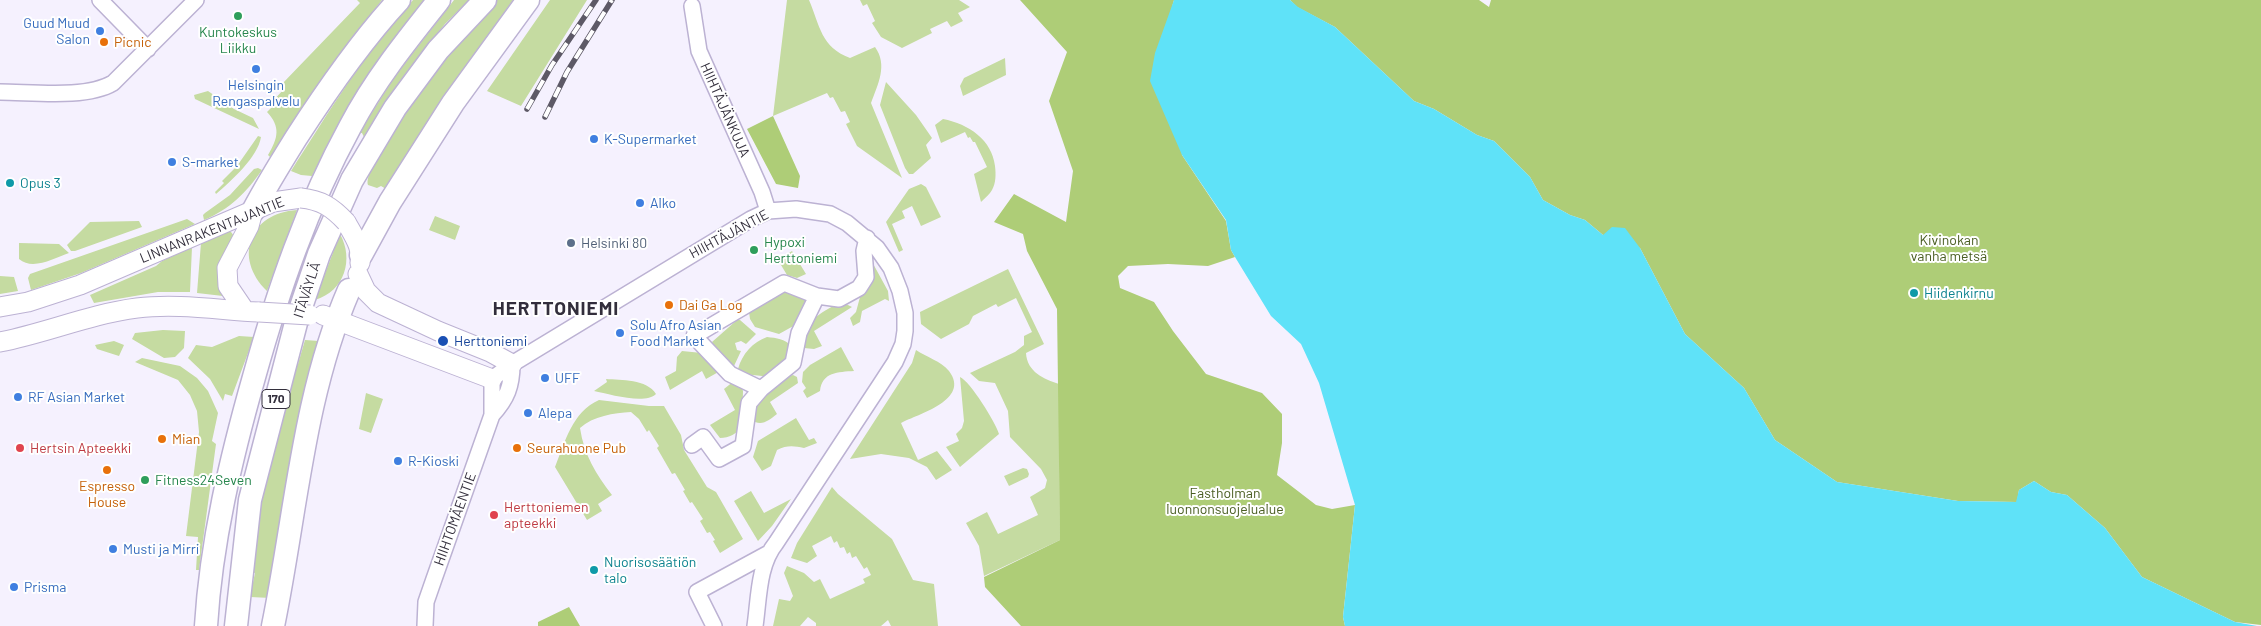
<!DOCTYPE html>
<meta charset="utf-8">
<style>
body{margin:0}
canvas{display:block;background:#f5f1fe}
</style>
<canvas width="2261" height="626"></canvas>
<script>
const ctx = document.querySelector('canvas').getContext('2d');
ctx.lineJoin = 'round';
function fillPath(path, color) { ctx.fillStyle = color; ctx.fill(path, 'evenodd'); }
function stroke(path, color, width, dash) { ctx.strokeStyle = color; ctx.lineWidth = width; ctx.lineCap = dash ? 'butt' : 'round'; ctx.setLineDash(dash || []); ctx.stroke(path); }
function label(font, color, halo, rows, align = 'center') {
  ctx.font = font + ' Barlow,sans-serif'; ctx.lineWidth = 4; ctx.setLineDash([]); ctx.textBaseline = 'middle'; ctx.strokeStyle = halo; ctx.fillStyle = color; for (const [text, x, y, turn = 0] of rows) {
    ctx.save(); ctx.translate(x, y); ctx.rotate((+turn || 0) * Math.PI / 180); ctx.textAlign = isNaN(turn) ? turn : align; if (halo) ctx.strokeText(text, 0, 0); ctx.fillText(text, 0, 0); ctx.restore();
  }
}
fillPath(new Path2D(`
 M357,0h25l-48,62 -64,95 -2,-2c10,-17 13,-28 -1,-43l8,-8 -3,-2 12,-13 -3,-4 79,-82z
 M413,0h12l-63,85 -50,91 -11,-1 -10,-4c37,-58 74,-119 122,-171z
 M454,0h15l-24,24 -39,49 -42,64 -2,-4h-3l36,-57z
 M496,0h17l-63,90 -64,99 -5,-3 -4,2 -9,-3c-5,-17 49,-93 62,-109 21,-26 44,-51 66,-76z
 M550,0h37l-66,106 -34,-15z
 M787,0h22c11,26 12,47 41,58l25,-11c13,18 3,37 -4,56l31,75 -45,-32 -11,-22 4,-2 -5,-11 -4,1 -8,-15 -3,1 -3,-5 -54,23z
 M860,0h99l11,7 -12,6 5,8 -12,6 -4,-6 -17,8 2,4 -30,15 -21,-11 -9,-14 3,-2 -8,-17 -4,2z
 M1005,58l1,17 -43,21 -3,-10 4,-8z
 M886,82l30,33 16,23 -6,7 5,13 -18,16h-4l-4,-6 -25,-63z
 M208,91l26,18 19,9 6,11 -64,-30 -1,-4z
 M943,119c26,5 49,21 52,47 1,8 1,17 -3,24 -2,4 -7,8 -11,12l-7,-28 13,-7 -12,-25h-2l-3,-5 -2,1 -3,-6 -24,11 -6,-18z
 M258,136l3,1c-3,20 -30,44 -45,57l-1,-2 9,-9 -2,-2 15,-15z
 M258,168l4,2c-16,23 -32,39 -58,50l-1,-5 2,-2 25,-18 24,-26z
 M921,184l5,3 15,30 -20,9 -9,-20 -10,5 3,7 -13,6 11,26 -4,2 -13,-30 23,-33z
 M297,210l-30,81c-34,-33 -18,-78 30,-81z
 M435,216l25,10 -5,14 -26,-10z
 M187,219l8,5 -114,49 -50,17 -3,-12 2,-4z
 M139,221l3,6 -67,24h-4l-4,-6 23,-23z
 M228,232h3l3,4c-14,23 -21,34 -11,60l-26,-3 4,-50z
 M340,234c14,25 5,57 -25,66z
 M19,243l40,1 10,9c-15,5 -36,18 -50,6z
 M192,247l-2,45h-32l-64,11 -4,-8 66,-29 6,-5z
 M792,251l14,23 -9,4 -10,-3 -9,-15z
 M871,260l17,31 1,10 -4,-2 -23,12 -2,11 -7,4 -3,-8 6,-6 4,-15 7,-8 7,-13z
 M1008,269l36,75 -18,9c1,19 18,26 33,31l1,156 -76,36 -5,-30 -13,-23 21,-11 11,22 40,-19 -8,-18 15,-9 2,-8 -6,-11 -31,-32 -2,-26 -13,-28 -16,-2 -9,-8 45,-21 9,-7v-9l8,-4 -16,-34 -18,9 -2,-3 -23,12 -4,8 -28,15 -20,-15 -1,-12z
 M0,276l14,1 4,14 -18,3z
 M787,290l21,7 -11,27 -18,10 -24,-7 -5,-8 -1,-7 4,-6z
 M837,304h9l6,3 -38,24 8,15 -8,3 -10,-1c3,-27 9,-31 33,-44z
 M737,320h3l16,14 -10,10 -5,-3 -6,2 2,7 4,1 -7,15 -4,1 -16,-18 -2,-7z
 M163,330l22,1 -1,17 -9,9 -11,1 -32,-19 3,-6z
 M239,336l15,1 -22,59 -7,-2 -2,7 -13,-22 -22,-21 8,-13 16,2z
 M767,337c10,1 17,2 25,9v7l-21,24 -27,-3 -6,-5c4,-15 15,-27 29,-32z
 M305,340l14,1 -37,168 -11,89 -21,-1 5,-24 -4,-1 4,-50 41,-158h2z
 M114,341l10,4 -5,11 -22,-7 -2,-4z
 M841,347l13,24c-16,1 -32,1 -34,20l-13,7 -4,-7 3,-3 -4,-6 1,-10 7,-7z
 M916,350c10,7 25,11 33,21 22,29 -31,43 -48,52l17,37 19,-9 15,19 -16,10 -9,-13 -18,-9 -28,-4 -31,5 62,-96z
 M682,351l20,2 20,17 -16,9 -4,-8 -32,19 -5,-13 11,-6 1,-14z
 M142,358l38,8 17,12 11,13 10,22 -6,28 4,3 -17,126h-3l2,-33 -12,-1 13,-104 -2,-21 -7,-16 -12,-15 -43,-18z
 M793,375l4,2 1,6 -28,19 7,12c-8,6 -13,11 -22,8 -2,-23 18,-41 38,-47z
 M960,377c10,4 36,46 39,57l-39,33 -14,-20 13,-6 -3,-7 6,-6 2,-7z
 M606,379c15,1 41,0 50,15 -11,11 -47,0 -62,-3l13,-9z
 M734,381l7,4 2,6 -1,35c-5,8 -13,12 -22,12l-10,-13 25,-15 -11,-21z
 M366,393l17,6 -12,34 -12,-4z
 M599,400l50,6h15l17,29 3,15 23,37 9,5 27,47 -23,14 -7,-12 2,-1 -5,-8 -3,1 -7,-12 3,-2 -11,-17 -2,1 -7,-12 2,-1 -10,-17 -3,1 -15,-26 2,-2 -10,-16 -2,2 -8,-13 -8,-7c-17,1 -38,4 -51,16 4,27 16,46 32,67l-14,9 4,7 -15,9 -32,-53c10,-25 17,-55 44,-67z
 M796,418l13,22 5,-2 3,5 -13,5c-10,-2 -17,-3 -27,2l-6,16 -9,5 -9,-14 5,-16z
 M1023,468l4,1 2,5 -1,3 -19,9 -5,-10z
 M832,487l6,7 54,45 21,41 21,4 4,42h-47l-3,-6 -7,6h-65v-3l-8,-6 -8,9h-27l6,-27 11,2 3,-5 -9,-23 3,-7 17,7 10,9 6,-3 10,20 35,-16 -2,-4 8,-4 -4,-8 -3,2 -8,-13 -4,2 -2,-6 -3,2 -3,-7 -4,1 -3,-7 -3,2 -3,-7 -19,10 5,10 -10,7 -16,-5 6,-15z
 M751,491l13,22 27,-14 -19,27 -14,15 -24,-40z`), '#c5dba1');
fillPath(new Path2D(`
 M1020,0h154l-6,22 14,133 44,66 5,29 4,7 -27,9 -40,-2 -40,2 -10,10 2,12 34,14 19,29 33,43 56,19 20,21v29l-5,32 39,30 16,4 23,-4 -12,112 2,9h-324l-36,-39 -1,-10 76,-37 -3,-231 -30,-58 -4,-17 -29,-12 20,-28 52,28 7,-51 -24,-70 18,-49z
 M1290,0h189l10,7 2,-7h770v625l-26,-3 -93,-45 -37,-49 -38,-33 -16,-3 -17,-11 -15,9 -2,12 -59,-1 -121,-19 -62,-42 -31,-52 -59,-54 -45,-86 -37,-13 -18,-15 -15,-5 -27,-15 -13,-23 -36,-36 -17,-6 -43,-26 -20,-8 -79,-74 -38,-20z
 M773,116l27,60 -2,12 -22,-4 -29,-55z
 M569,607l11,19h-42v-4z`), '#aecd77');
fillPath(new Path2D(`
 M1174,0h116l8,7 37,20 79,74 20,8 43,26 17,6 36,36 13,23 27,15 15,5 18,15 9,-8 13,1 15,20 45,86 59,54 31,52 62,42 121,19 58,1 3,-12 15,-9 17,11 16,3 38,33 37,49 93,45 22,4h-912l-2,-9 12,-112 -36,-122 -18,-39 -30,-28 -36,-59 -4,-7 -5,-30 -44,-65 -32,-74 5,-28z`), '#5fe2f8');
const minor = new Path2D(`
 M100,0l48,49
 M692,6l7,45 63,141 6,19
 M0,92c32,0 86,7 113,-9l83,-83
 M761,389l-31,-15 -36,-38 90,-53 33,13
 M492,415v-36l20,-15 239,-145 17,-8 28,-2 34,5 17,9 30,25 14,20 9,23 5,22v18l-2,13 -8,18 -15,23 -104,158c-18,22 -17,56 -21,83
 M692,445l11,-8 16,22 24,-13 6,-43 12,-14 32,-26 6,-30 18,-37 22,3 20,-11 7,-11 -2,-26 3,-13
 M425,626l1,-24 8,-23 58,-164c15,-16 20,-29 20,-51
 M714,626l-17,-34 70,-38`);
const major = new Path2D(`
 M346,222c7,13 17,26 14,41
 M358,274l8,17 12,12 60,28 52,21 22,12
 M0,307l28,-5 52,-17 193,-83 28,-4
 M245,311l-17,-25 -1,-18 22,-42 4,-15
 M323,315l169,64
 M0,342c46,-9 90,-28 137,-34 40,-5 82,2 122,4`);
const highway = new Path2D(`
 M253,211c13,-25 28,-49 43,-73 31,-48 64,-96 103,-138
 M361,255l29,-53 63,-99 75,-103
 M206,626c5,-84 25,-168 48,-249 24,-86 53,-171 96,-250 24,-46 57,-87 89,-127
 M236,626l14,-126 47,-181 22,-65 33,-74 43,-72 43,-58 47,-50
 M273,626c23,-112 30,-230 76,-336`);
stroke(minor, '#bcb2d3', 18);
stroke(major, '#bcb2d3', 21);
stroke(highway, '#bcb2d3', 25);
stroke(minor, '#fff', 15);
stroke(major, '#fff', 19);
stroke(highway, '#fff', 22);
const rail = new Path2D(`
 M527,109l25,-44 44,-65
 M545,117l22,-45 45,-72`);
stroke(rail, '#5d5966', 5.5);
stroke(rail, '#fff', 4, [11]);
const majorBridge = new Path2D(`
 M301,198c20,2 31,9 45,24
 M259,312l51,3`);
stroke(majorBridge, '#bcb2d3', 21, []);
stroke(majorBridge, '#fff', 19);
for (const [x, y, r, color] of [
 [238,16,5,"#2e9e5b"],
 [100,31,5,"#3f7fe0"],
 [104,42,5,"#e8710a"],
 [256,69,5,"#3f7fe0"],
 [594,139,5,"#3f7fe0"],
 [172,162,5,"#3f7fe0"],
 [10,183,5,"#0f9aa8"],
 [640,203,5,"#3f7fe0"],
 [571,243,5,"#5c6f8a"],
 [754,250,5,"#2e9e5b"],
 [1914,293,5,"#0f9aa8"],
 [669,305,5,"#e8710a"],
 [620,333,5,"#3f7fe0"],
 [443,341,6,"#1a4fb4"],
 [545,378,5,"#3f7fe0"],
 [18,397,5,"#3f7fe0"],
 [528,413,5,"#3f7fe0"],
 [162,439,5,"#e8710a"],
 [20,448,5,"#e0444e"],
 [517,448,5,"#e8710a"],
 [398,461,5,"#3f7fe0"],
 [107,470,5,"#e8710a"],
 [145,480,5,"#2e9e5b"],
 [494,515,5,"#e0444e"],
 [113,549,5,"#3f7fe0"],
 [594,570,5,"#0f9aa8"],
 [14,587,5,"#3f7fe0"]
]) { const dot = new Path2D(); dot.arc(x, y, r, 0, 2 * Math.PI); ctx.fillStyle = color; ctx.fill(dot); stroke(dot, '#fff', 2); }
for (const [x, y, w] of [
 [276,399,28]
]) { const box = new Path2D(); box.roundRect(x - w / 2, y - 9.5, w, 19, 4); ctx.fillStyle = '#fff'; ctx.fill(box); stroke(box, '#332f3c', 1); }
label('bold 12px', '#332f3c', null, [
 ["170",276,399]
]);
label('14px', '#366cbe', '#fff', [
 ["Guud Muud",90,23,"right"],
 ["Salon",90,39,"right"],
 ["Helsingin",256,85,"center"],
 ["Rengaspalvelu",256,101,"center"],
 ["K-Supermarket",604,139],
 ["S-market",182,162],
 ["Alko",650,203],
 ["Solu Afro Asian",630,325],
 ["Food Market",630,341],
 ["UFF",555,378],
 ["RF Asian Market",28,397],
 ["Alepa",538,413],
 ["R-Kioski",408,461],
 ["Musti ja Mirri",123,549],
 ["Prisma",24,587]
], 'left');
label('14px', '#27864d', '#fff', [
 ["Kuntokeskus",238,32,"center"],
 ["Liikku",238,48,"center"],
 ["Hypoxi",764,242],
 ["Herttoniemi",764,258],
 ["Fitness24Seven",155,480]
], 'left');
label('14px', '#c56008', '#fff', [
 ["Picnic",114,42],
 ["Dai Ga Log",679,305],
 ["Mian",172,439],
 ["Seurahuone Pub",527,448],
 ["Espresso",107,486,"center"],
 ["House",107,502,"center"]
], 'left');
label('14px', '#332f3c', '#fff', [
 ["HIIHTÄJÄNKUJA",725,110,66],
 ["LINNANRAKENTAJANTIE",212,230,-22],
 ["HIIHTÄJÄNTIE",729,234,-28],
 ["ITÄVÄYLÄ",307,290,-72],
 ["HIIHTOMÄENTIE",455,519,-70]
]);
label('14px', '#0d838f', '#fff', [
 ["Opus 3",20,183],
 ["Hiidenkirnu",1924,293],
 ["Nuorisosäätiön",604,562],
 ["talo",604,578]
], 'left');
label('14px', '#4a5e22', '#fff', [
 ["Kivinokan",1949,240],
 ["vanha metsä",1949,256],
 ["Fastholman",1225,493],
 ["luonnonsuojelualue",1225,509]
]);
label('14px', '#4e5e75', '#fff', [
 ["Helsinki 80",581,243]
], 'left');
label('14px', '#164399', '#fff', [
 ["Herttoniemi",454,341]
], 'left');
label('14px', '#be3a42', '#fff', [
 ["Hertsin Apteekki",30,448],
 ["Herttoniemen",504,507],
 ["apteekki",504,523]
], 'left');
ctx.letterSpacing = '1px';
label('bold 19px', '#332f3c', '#fff', [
 ["HERTTONIEMI",556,309]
]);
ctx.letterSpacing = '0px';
</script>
